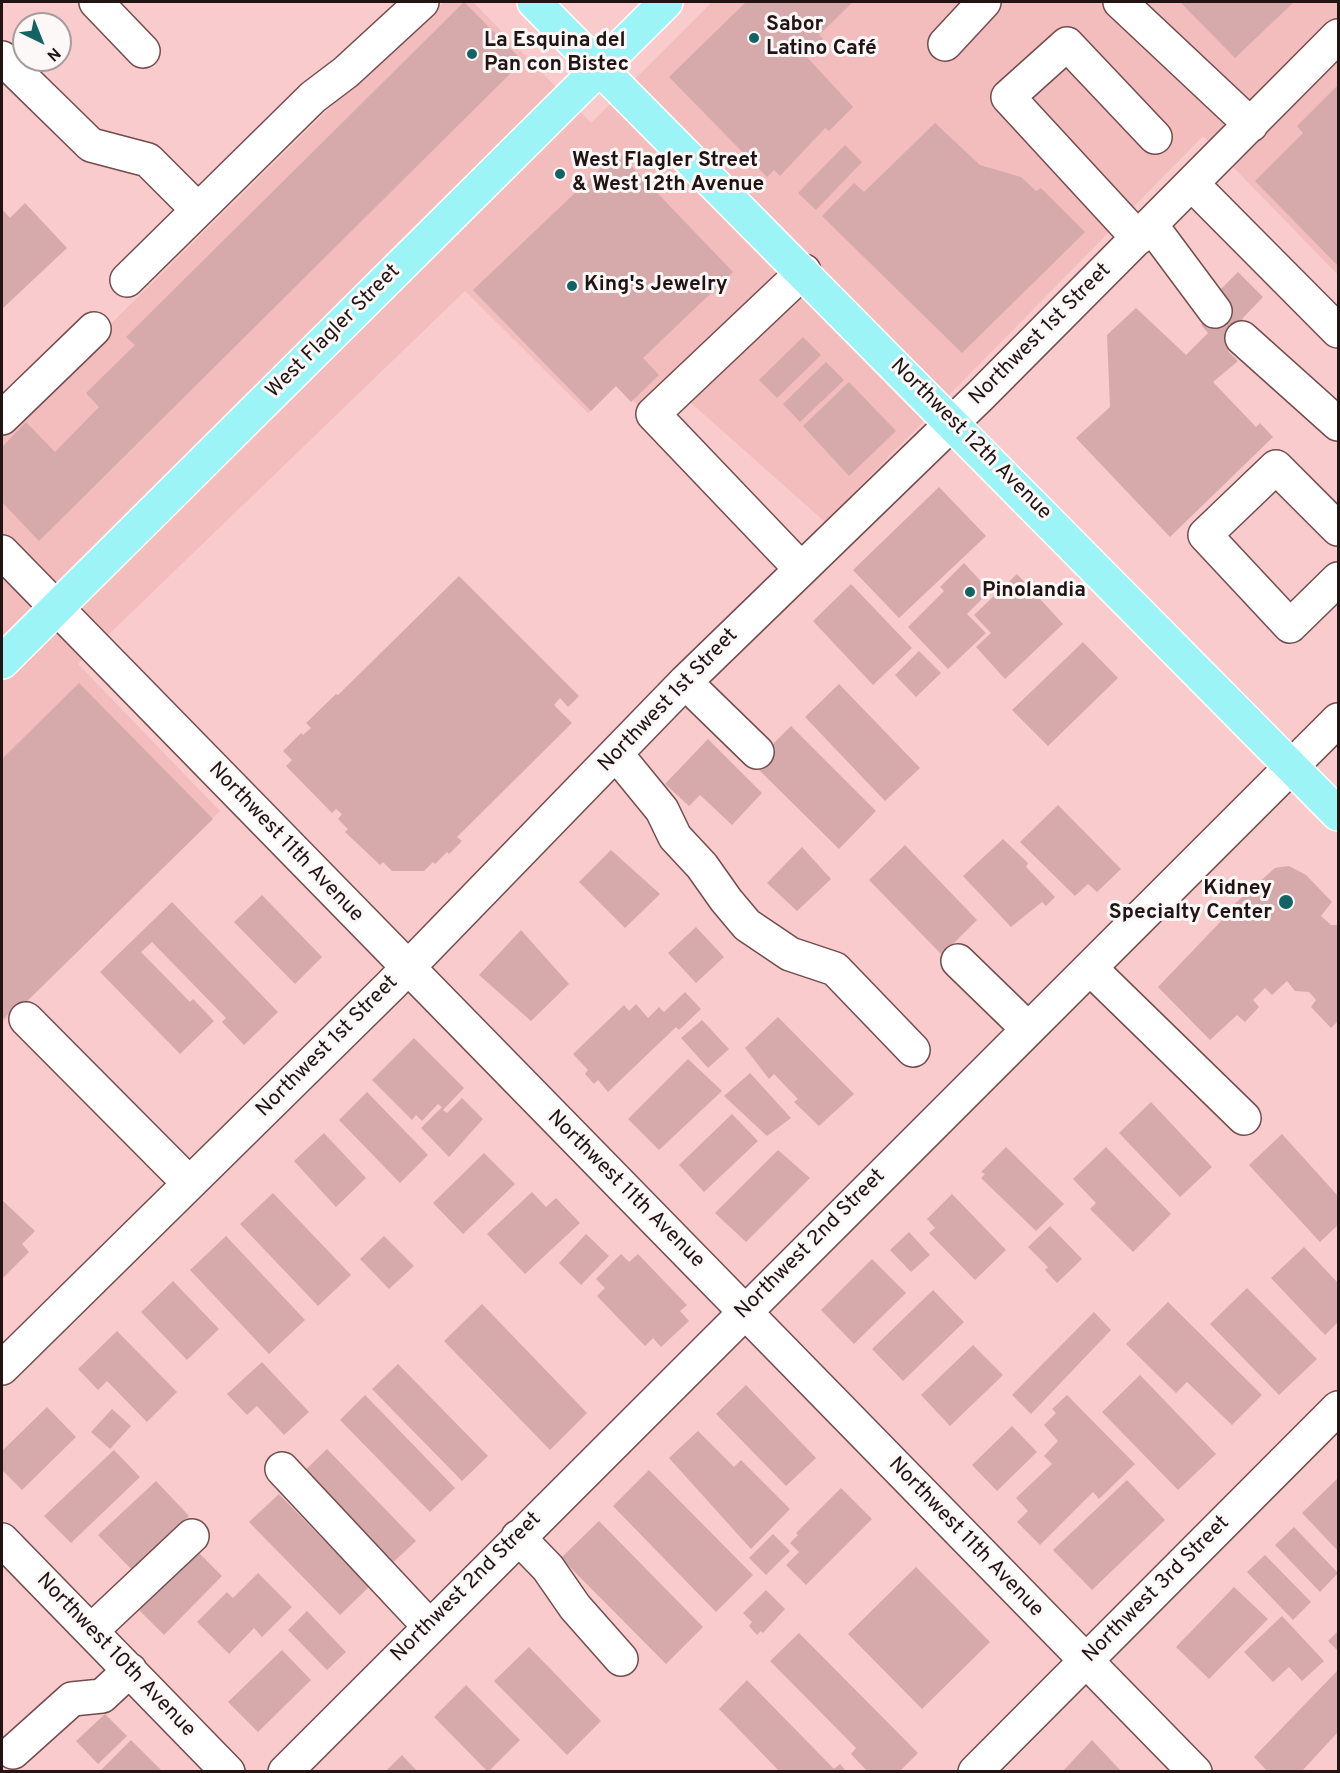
<!DOCTYPE html>
<meta charset="utf-8">
<style>
body{margin:0}
#map{position:relative;width:1340px;height:1773px;overflow:hidden;background:#f9cbcc;font-family:Overpass,sans-serif}
canvas{display:block}
.frame{position:absolute;inset:0;border:3px solid #231414;pointer-events:none}
.north{position:absolute;left:12px;top:12px;width:60px;height:60px;box-sizing:border-box;background:#fcf8f8;border:2px solid #a59d9d;border-radius:50%;rotate:137deg;font-size:16px;font-weight:700;line-height:24px;text-align:center;color:#231414}
.north::after{content:'';display:block;margin:auto;width:21px;height:27px;background:#136365;clip-path:polygon(50% 0,100% 100%,50% 72%,0 100%)}
</style>
<div id="map">
<canvas width="1340" height="1773"></canvas>
<div class="frame"></div>
<div class="north">N</div>
</div>
<script>
const ctx = document.querySelector('canvas').getContext('2d');
ctx.lineJoin = 'round';
function fillPath(path, color) { ctx.fillStyle = color; ctx.fill(path, 'evenodd'); }
function stroke(path, color, width, dash) { ctx.strokeStyle = color; ctx.lineWidth = width; ctx.lineCap = dash ? 'butt' : 'round'; ctx.setLineDash(dash || []); ctx.stroke(path); }
function label(font, color, halo, rows, align = 'center') {
  ctx.font = font + ' Overpass,sans-serif'; ctx.lineWidth = 6; ctx.setLineDash([]); ctx.textBaseline = 'middle'; ctx.strokeStyle = halo; ctx.fillStyle = color; for (const [text, x, y, turn = 0] of rows) {
    ctx.save(); ctx.translate(x, y); ctx.rotate((+turn || 0) * Math.PI / 180); ctx.textAlign = isNaN(turn) ? turn : align; if (halo) ctx.strokeText(text, 0, 0); ctx.fillText(text, 0, 0); ctx.restore();
  }
}
fillPath(new Path2D(`
 M444,2h29l118,121 121,-121h626v273l-135,-139 -378,386 -161,-143 -26,26 -24,-20 -26,28 -123,-122 -387,373 142,147 -218,212v-592l335,-330z`), '#f3bdbe');
fillPath(new Path2D(`
 M464,2l59,59 -484,480 -37,-39v-55l24,-25 29,30 44,-45 -13,-14 49,-48 -9,-8z
 M746,2h107l-34,33 4,4 -17,17 47,51 -24,24 -4,-3 -45,48 -6,-6 -7,7 -98,-100z
 M1180,2h114l-59,56z
 M1338,85v181l-83,-85 48,-48 -6,-7z
 M935,123l45,42 41,12 15,14 5,-3 44,44 -123,121 -140,-137 32,-33 10,9z
 M845,145l17,17 -46,48 -18,-17z
 M618,152l115,120 -90,86 16,17 -28,27 -15,-16 -25,25 -118,-121z
 M25,203l42,45 -65,61v-100l8,9z
 M1238,272l25,25 -21,22 10,10 -24,22 10,10 -25,21 43,45 4,-4 13,14 -103,100 -94,-99 34,-31 -3,-72 29,-27 50,47 22,-22 -7,-8 24,-23 -8,-9z
 M803,337l18,18 -44,43 -18,-18z
 M826,362l18,18 -44,42 -17,-18z
 M849,382l47,49 -47,45 -46,-50z
 M939,487l47,49 -87,82 -46,-48z
 M964,563l26,28 -23,23 19,19 -38,36 -40,-42 36,-36 -4,-4z
 M1017,574l46,50 -58,55 -29,-32 15,-14 -17,-18z
 M459,576l120,120 -11,11 -8,-9 -6,7 18,18 -115,114 5,4 -13,13 -2,-2 -12,12 -2,-2 -9,9h-32l-9,-9 -3,3 -35,-33 3,-3 -10,-10 4,-5 -6,-5 -4,4 -46,-47 6,-6 -9,-9 18,-18 2,2 8,-7 -5,-5 30,-29 2,1z
 M851,584l61,64 -39,37 -60,-64z
 M1083,642l35,36 -70,68 -36,-36z
 M919,651l22,22 -25,24 -21,-22z
 M79,683l134,136 -196,192 -3,-3 -12,12v-261z
 M839,684l81,84 -35,33 -80,-84z
 M791,726l85,85 -37,38 -86,-85z
 M708,739l54,54 -30,32 -32,-30 -11,11 -24,-22z
 M1058,805l63,64 -24,23 -9,-8 -13,12 -55,-54z
 M1003,839l25,24 -2,4 29,30 -9,9 -4,-4 -31,25 -48,-51z
 M905,845l72,75 -35,35 -73,-75z
 M802,847l29,32 -34,32 -30,-28z
 M611,850l49,44 -35,34 -46,-46z
 M1289,866l17,9 26,27 -11,14 10,9h7v96l-7,7 -20,-21 5,-7 -7,-8 -14,-1 -8,-10 -15,14 -7,-7 -12,12 6,7 -14,15 -8,-7 -27,25 -52,-53 66,-69 -1,-4 52,-46z
 M262,895l60,62 -27,27 -61,-62z
 M172,902l106,110 -34,33 -22,-23 4,-4 -74,-76 -11,10 49,50 3,-3 21,22 -34,33 -80,-82z
 M696,927l28,30 -28,26 -28,-30z
 M521,930l48,54 -38,37 -52,-46z
 M685,992l16,17 -22,21 -3,-3 -68,65 -10,-12 -4,4 -9,-10 3,-4 -15,-16 51,-49 5,6 7,-7 12,14 11,-11 5,5z
 M778,1017l76,77 -35,32 -25,-24 4,-3 -24,-25 -5,5 -24,-31z
 M702,1020l27,29 -21,19 -27,-30z
 M414,1038l50,50 -21,22 4,3 15,-15 21,21 -34,38 -28,-29 21,-21 -4,-3 -16,17 -6,-6 -4,5 -40,-40z
 M688,1059l34,32 -63,59 -31,-31z
 M750,1073l41,45 -24,18 -43,-40z
 M367,1092l61,63 -28,28 -61,-63z
 M1151,1102l61,65 -32,30 -61,-64z
 M732,1114l26,27 -54,51 -25,-27z
 M324,1133l42,45 -30,29 -42,-46z
 M1282,1134l56,62v29l-18,17 -71,-77z
 M1006,1147l58,57 -28,27 -55,-53 4,-4 -4,-2z
 M1106,1147l65,67 -38,38 -43,-43 6,-6 -23,-24z
 M778,1150l32,28 -64,64 -31,-29z
 M484,1153l31,31 -52,50 -30,-31z
 M532,1192l14,15 10,-9 24,25 -55,51 -38,-40z
 M273,1193l78,82 -33,31 -78,-82z
 M952,1194l54,56 -31,30 -46,-47 6,-5 -8,-9z
 M2,1200l33,31 -13,13 7,8 -27,27z
 M1050,1226l32,33 -25,24 -12,-13 3,-3 -20,-20z
 M909,1232l21,23 -19,17 -21,-22z
 M586,1234l23,22 -28,29 -22,-22z
 M226,1236l79,84 -36,34 -79,-84z
 M384,1236l30,30 -25,23 -29,-30z
 M1304,1247l34,36v39l-13,13 -54,-57z
 M621,1254l8,8 9,-8 49,51 -7,6 9,10 -28,26 -8,-9 -8,8 -48,-50 8,-8 -9,-9z
 M872,1259l34,34 -52,51 -33,-34z
 M173,1281l46,48 -32,31 -46,-48z
 M1247,1288l70,71 -38,36 -69,-71z
 M933,1290l31,32 -61,59 -31,-32z
 M1168,1302l94,93 -30,30 -45,-43 -11,11 -50,-49z
 M482,1304l105,109 -37,37 -106,-109z
 M1094,1312l17,18 -80,84 -19,-19z
 M117,1331l60,61 -30,30 -40,-41 -9,9 -20,-21z
 M973,1345l30,30 -53,51 -29,-31z
 M262,1362l47,50 -25,23 -27,-29 -10,9 -20,-21z
 M398,1364l90,92 -26,25 -90,-92z
 M1140,1375l76,79 -38,36 -76,-78z
 M746,1385l70,73 -30,28 -70,-72z
 M365,1395l90,93 -25,24 -90,-92z
 M1067,1395l68,69 -36,35 -6,-7 -53,53 -23,-23 11,-11 -12,-13 36,-34 -8,-8 14,-15 -14,-16 12,-12 -4,-4z
 M47,1407l29,30 -54,53 -20,-20v-19z
 M112,1409l19,17 -21,23 -19,-17z
 M1012,1426l25,26 -40,39 -25,-26z
 M698,1431l36,36 7,-7 49,49 -39,40 -82,-91z
 M327,1449l89,92 -31,29 -88,-92z
 M114,1450l26,27 -69,66 -27,-27z
 M649,1470l104,105 -37,37 -103,-106z
 M1338,1478v73l-36,-38z
 M1127,1480l38,40 -73,70 -39,-40z
 M156,1481l33,35 -57,54 -34,-35z
 M841,1488l31,31 -66,66 -20,-20 13,-13 -9,-9 8,-8 -2,-2z
 M279,1494l90,93 -29,28 -91,-93z
 M599,1521l104,106 -37,37 -105,-106z
 M1294,1527l44,46 -18,19 -45,-47z
 M773,1534l17,17 -24,24 -17,-17z
 M195,1549l27,27 -58,59 -27,-27z
 M1265,1555l46,47 -18,18 -46,-48z
 M916,1567l74,75 -68,67 -74,-75z
 M258,1573l34,34 -30,30 -8,-9 -25,26 -32,-32 30,-30 6,6z
 M1234,1587l34,32 -59,60 -33,-32z
 M766,1590l19,19 -22,24 -2,-2 -4,4 -8,-9 3,-4 -9,-9z
 M307,1611l39,41 -19,18 -39,-40z
 M1282,1616l42,45 -22,20 -13,-14 -16,15 -29,-30z
 M1338,1631v20l-10,-10z
 M799,1633l119,120 -19,19h-31l-17,-18 5,-6 -86,-87z
 M529,1647l72,74 -34,34 -73,-74z
 M282,1650l29,30 -53,52 -30,-30z
 M1337,1671l1,61 -37,40h-33l-14,-15z
 M747,1680l87,89 6,-5 7,8h-67l-61,-63z
 M466,1685l54,55 -32,32 -54,-55z
 M105,1714l22,22 -29,28 -22,-23z
 M131,1740l32,32h-64z
 M1092,1740l30,32h-60z
 M402,1755l16,17h-33z`), '#d6a9aa');
const minor = new Path2D(`
 M96,2l47,49
 M1120,2l131,123
 M945,44l39,-42
 M2,58l89,87 57,15 50,50
 M1192,184l146,147
 M1151,225l64,86
 M1138,238l-130,-141 59,-53 88,93
 M127,280l186,-183 33,-25 76,-70
 M1242,338l96,86
 M2,418l92,-89
 M1338,529l-62,-62 -71,68 85,91 48,-47
 M2,552l1193,1220
 M801,569l-148,-155 151,-143
 M685,682l72,70
 M617,755l45,55 13,27 27,29 24,34 21,25 43,29 45,15 78,81
 M958,961l70,68
 M1090,968l154,150
 M26,1019l163,164
 M2,1368l389,-383 294,-303 295,-286 358,-360
 M282,1469l147,157
 M518,1537l30,31 27,39 46,52
 M2,1540l226,232
 M91,1631l101,-95
 M13,1752l59,-53 30,-3 28,-26
 M285,1772l1053,-1052
 M975,1772l363,-364`);
const major = new Path2D(`
 M534,2l804,812
 M2,662l664,-660`);
stroke(minor, '#724c4d', 36);
stroke(major, '#fff', 36);
stroke(minor, '#fff', 33);
stroke(major, '#9df4f6', 33);
for (const [x, y, r, color] of [
 [754,38,6,"#136365"],
 [472,54,6,"#136365"],
 [560,174,6,"#136365"],
 [572,286,6,"#136365"],
 [970,592,6,"#136365"],
 [1286,902,8,"#136365"]
]) { const dot = new Path2D(); dot.arc(x, y, r, 0, 2 * Math.PI); ctx.fillStyle = color; ctx.fill(dot); stroke(dot, '#fcf8f8', 2); }
label('bold 21px', '#231414', '#fcf8f8', [
 ["Sabor",766,26],
 ["Latino Café",766,50],
 ["La Esquina del",484,42],
 ["Pan con Bistec",484,66],
 ["West Flagler Street",572,162],
 ["& West 12th Avenue",572,186],
 ["King's Jewelry",584,286],
 ["Pinolandia",982,592],
 ["Kidney",1272,890,"right"],
 ["Specialty Center",1272,914,"right"]
], 'left');
label('21px', '#231414', '#fcf8f8', [
 ["West Flagler Street",334,332,-45],
 ["Northwest 1st Street",1041,335,-45],
 ["Northwest 12th Avenue",970,440,45],
 ["Northwest 1st Street",669,701,-46],
 ["Northwest 11th Avenue",285,843,46],
 ["Northwest 1st Street",328,1047,-45],
 ["Northwest 11th Avenue",625,1190,45],
 ["Northwest 2nd Street",811,1245,-45],
 ["Northwest 11th Avenue",965,1538,46],
 ["Northwest 2nd Street",467,1588,-45],
 ["Northwest 3rd Street",1157,1590,-45],
 ["Northwest 10th Avenue",115,1656,46]
]);
</script>
